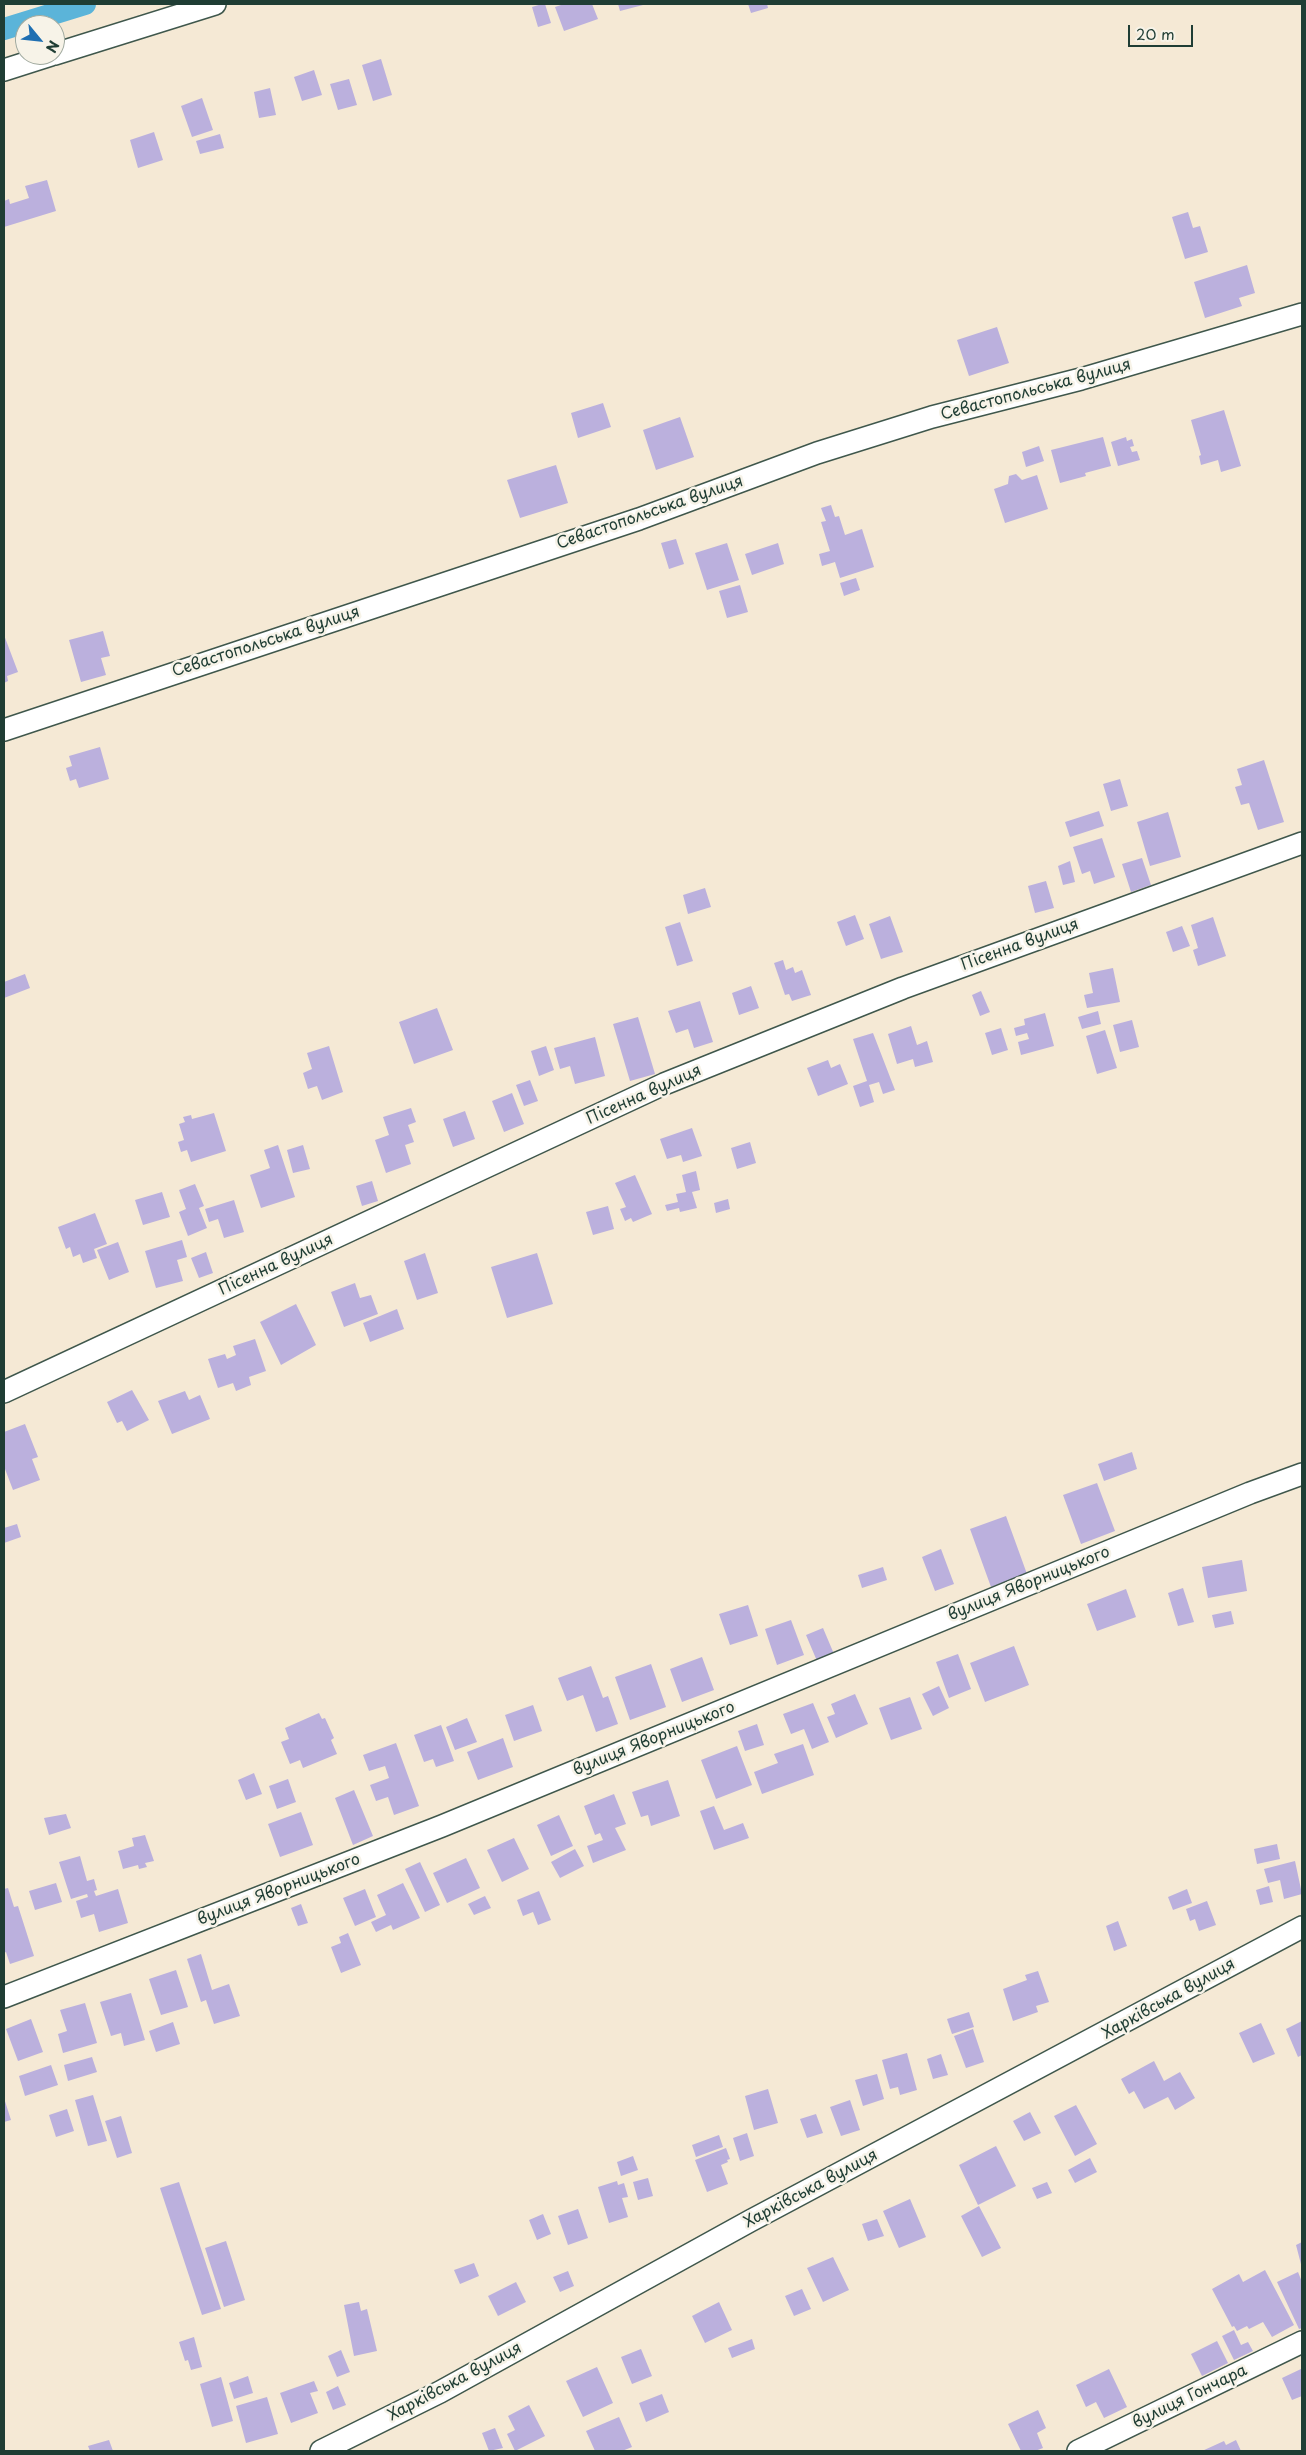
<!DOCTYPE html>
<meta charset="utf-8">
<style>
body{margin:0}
#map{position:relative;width:1306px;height:2455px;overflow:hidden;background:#f5e9d5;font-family:"Playpen Sans",sans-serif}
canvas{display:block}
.frame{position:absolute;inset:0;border:5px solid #1f3d34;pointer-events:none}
.north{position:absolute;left:15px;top:15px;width:50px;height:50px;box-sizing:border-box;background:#f7f3e8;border:1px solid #a1aaa0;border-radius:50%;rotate:118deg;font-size:14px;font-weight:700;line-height:20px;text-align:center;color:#1f3d34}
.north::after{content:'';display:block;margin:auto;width:18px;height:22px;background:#1f6fb2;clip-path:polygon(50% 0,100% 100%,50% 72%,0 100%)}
.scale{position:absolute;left:1128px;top:25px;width:65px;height:22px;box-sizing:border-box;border:2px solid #1f3d34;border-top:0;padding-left:6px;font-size:15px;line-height:18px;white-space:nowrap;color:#1f3d34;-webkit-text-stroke:4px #f7f3e8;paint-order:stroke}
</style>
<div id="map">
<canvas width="1306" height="2455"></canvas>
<div class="frame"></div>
<div class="north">N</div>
<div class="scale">20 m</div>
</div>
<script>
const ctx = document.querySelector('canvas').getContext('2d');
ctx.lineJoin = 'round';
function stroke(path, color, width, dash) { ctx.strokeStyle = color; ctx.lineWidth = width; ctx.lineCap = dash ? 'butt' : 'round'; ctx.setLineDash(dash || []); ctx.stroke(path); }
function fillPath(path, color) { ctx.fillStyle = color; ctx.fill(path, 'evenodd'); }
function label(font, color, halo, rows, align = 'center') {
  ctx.font = font + ' "Playpen Sans",sans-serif'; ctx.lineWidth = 5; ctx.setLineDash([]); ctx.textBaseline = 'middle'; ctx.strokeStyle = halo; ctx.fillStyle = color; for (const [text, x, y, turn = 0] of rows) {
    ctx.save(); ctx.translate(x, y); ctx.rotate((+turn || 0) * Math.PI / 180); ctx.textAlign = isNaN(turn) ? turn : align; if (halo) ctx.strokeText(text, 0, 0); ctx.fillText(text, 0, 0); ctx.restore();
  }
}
stroke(new Path2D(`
 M4,29l81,-25`), '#5bb4d9', 22);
fillPath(new Path2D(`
 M542,4h3l6,19 -13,4 -6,-20z
 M564,4h28l6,15 -34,12 -9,-24z
 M618,4h24l1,1 -23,6z
 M748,4h19l1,4 -17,5z
 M381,59l11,36 -19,6 -11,-36z
 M314,70l8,25 -20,6 -8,-24z
 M349,79l8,26 -19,5 -8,-26z
 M270,88l6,27 -17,3 -5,-26z
 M202,98l11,32 -21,7 -11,-31z
 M154,132l9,28 -25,8 -8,-28z
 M220,134l4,14 -24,6 -4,-13z
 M47,180l9,31 -52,16v-26l5,-2 1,5 19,-6 -4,-12z
 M1188,212l5,16 7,-2 8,26 -23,7 -13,-42z
 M1247,265l8,28 -16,5 3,8 -37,12 -11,-36z
 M997,327l12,36 -40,13 -12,-36z
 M603,403l8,24 -33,11 -7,-25z
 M1224,410l17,56 -20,6 -3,-12 -17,5 -2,-9 2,-1 -10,-35z
 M680,417l14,40 -38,13 -13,-40z
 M1103,437l8,29 -26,7 1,3 -26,7 -9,-33z
 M1126,437l1,4 5,-2 2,7 -4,1 2,5 5,-1 3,9 -22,6 -7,-24z
 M1039,446l5,15 -18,6 -4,-15z
 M556,465l12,38 -48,15 -13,-38z
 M1016,474l6,6 15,-5 11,34 -43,14 -11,-34 14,-5 1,-8z
 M831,505l4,12 4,-1 6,19 17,-6 12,38 -34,11 -5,-16 -13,4 -3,-12 11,-3 -9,-29 5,-1 -5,-13z
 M676,539l8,25 -15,5 -8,-26z
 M727,543l12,37 -32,10 -12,-37z
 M778,543l6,21 -32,11 -7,-21z
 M856,578l4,12 -16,6 -4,-13z
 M740,585l8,27 -21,6 -8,-27z
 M103,631l7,25 -9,2 5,17 -25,7 -12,-42z
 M4,635l14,37 -11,4 1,5 -4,2z
 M100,747l9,32 -30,9 -3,-9 -6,2 -4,-13 6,-2 -3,-10z
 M1264,760l20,62 -26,8 -9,-27 -8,2 -6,-18 7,-2 -5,-16z
 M1120,779l8,27 -17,5 -8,-27z
 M1099,811l5,15 -34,11 -5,-15z
 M1168,812l13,45 -31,9 -13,-44z
 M1102,838l13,39 -21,7 -4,-13 -8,3 -9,-27z
 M1142,858l9,27 -20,7 -9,-28z
 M1070,861l5,21 -12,3 -5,-19z
 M1046,881l8,27 -19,5 -7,-27z
 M705,888l6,19 -23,7 -5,-19z
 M855,915l9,24 -18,7 -9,-24z
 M890,916l13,36 -22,7 -12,-35z
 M1213,917l13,39 -28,10 -5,-16 5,-2 -7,-23z
 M680,922l13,39 -16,5 -12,-39z
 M1182,926l8,20 -17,6 -7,-20z
 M783,960l3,10 7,-3 2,6 7,-3 9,25 -19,6 -3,-7 -4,1 -11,-32z
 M1113,968l7,34 -33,6 -3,-13 9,-2 -4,-20z
 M25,974l5,14 -26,10v-16z
 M751,986l8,22 -20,7 -7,-22z
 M981,991l9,21 -10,4 -8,-21z
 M700,1001l13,41 -19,6 -6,-19 -12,4 -8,-22z
 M437,1008l16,42 -39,14 -15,-42z
 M1098,1011l3,13 -19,5 -4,-12z
 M1045,1013l9,33 -33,9 -3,-13 11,-3 -2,-6 -11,3 -2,-8 11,-3 -1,-6z
 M638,1017l17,57 -25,7 -17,-57z
 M1132,1020l7,27 -19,5 -7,-27z
 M911,1026l6,19 10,-4 6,21 -18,5 -2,-8 -16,5 -9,-30z
 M1001,1028l7,22 -16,5 -7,-22z
 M1105,1030l12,38 -20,6 -11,-38z
 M873,1033l22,57 -12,4 -4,-12 -10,3 5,17 -14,5 -7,-21 14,-5 -14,-42z
 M595,1037l10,39 -30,8 -5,-18 -10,3 -6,-21z
 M329,1046l14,46 -21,8 -5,-14 -9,3 -5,-16 9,-4 -5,-16z
 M546,1046l8,24 -15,6 -8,-25z
 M828,1060l3,8 9,-4 8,20 -30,12 -11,-28z
 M530,1080l8,21 -14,5 -8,-21z
 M512,1093l12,31 -20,8 -12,-31z
 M411,1108l5,14 -8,3 6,17 -9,3 6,19 -25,9 -11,-33 14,-5 -6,-18z
 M465,1111l10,28 -22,8 -10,-28z
 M214,1113l12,38 -35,11 -4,-12 -6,2 -3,-10 6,-2 -5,-16 6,-2 -2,-5 8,-2 1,4z
 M692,1128l10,28 -19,6 -2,-7 -14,4 -7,-20z
 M750,1142l6,21 -19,6 -6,-21z
 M278,1145l17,52 -34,11 -11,-33 20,-7 -6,-18z
 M303,1145l7,24 -17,4 -6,-23z
 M696,1171l4,19 -8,2 5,16 -17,4 -1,-4 -12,3 -2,-6 13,-3 -2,-8 10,-2 -4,-17z
 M635,1175l17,39 -19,8 -2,-4 -6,3 -5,-12 6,-2 -11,-24z
 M372,1181l6,20 -16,5 -6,-20z
 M195,1184l9,22 -5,2 8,20 -19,8 -9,-24 7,-3 -7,-19z
 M162,1192l8,25 -27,8 -8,-25z
 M728,1199l2,10 -14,4 -2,-10z
 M234,1200l10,32 -20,6 -6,-19 -9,3 -4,-13z
 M608,1206l6,23 -21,6 -7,-23z
 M95,1213l12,31 -13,5 3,9 -14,5 -3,-9 -7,3 -3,-10 -4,2 -8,-22z
 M182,1240l5,17 -10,3 6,21 -27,7 -11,-37z
 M118,1242l11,30 -20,8 -12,-30z
 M206,1252l7,21 -14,5 -8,-20z
 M425,1253l13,40 -21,7 -13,-39z
 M537,1253l16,51 -46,14 -16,-51z
 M355,1283l5,15 11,-3 7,19 -34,13 -13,-35z
 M296,1304l20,41 -35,20 -21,-43z
 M397,1309l7,20 -34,13 -7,-19z
 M255,1339l11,32 -17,6 2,8 -15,6 -3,-8 -15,5 -10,-29 17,-5 2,5 9,-4 -3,-9z
 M132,1390l17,30 -22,11 -5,-10 -5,2 -10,-21z
 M185,1391l4,9 11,-5 10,24 -38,15 -14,-33z
 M25,1424l13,33 -6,2 8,21 -27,10 -8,-21 -1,1v-38z
 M1132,1452l5,17 -33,12 -6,-17z
 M1097,1483l18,48 -34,13 -18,-49z
 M1006,1516l21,58 -36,13 -21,-58z
 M17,1524l4,13 -17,6v-15z
 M941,1549l13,35 -19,7 -13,-34z
 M1242,1560l5,31 -39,7 -6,-31z
 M883,1567l4,13 -25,8 -4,-13z
 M1183,1588l11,34 -16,4 -10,-33z
 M1126,1589l10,28 -39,14 -10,-27z
 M748,1605l10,31 -28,9 -11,-31z
 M1231,1611l3,13 -19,4 -3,-13z
 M791,1620l13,35 -27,10 -12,-36z
 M823,1628l11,26 -17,7 -11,-26z
 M1014,1646l15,39 -44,17 -15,-39z
 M958,1654l13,35 -22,9 -13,-36z
 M702,1657l12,33 -32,12 -12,-33z
 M651,1664l15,43 -36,13 -15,-43z
 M591,1666l12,32 5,-2 10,28 -22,8 -13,-37 -16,6 -9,-23z
 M939,1686l10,22 -16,8 -11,-22z
 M855,1694l13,30 -32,14 -9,-21 8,-3 -4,-10z
 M910,1697l12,32 -31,11 -12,-32z
 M813,1703l16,39 -17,7 -8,-20 -13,5 -8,-20z
 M533,1705l9,26 -28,10 -9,-26z
 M319,1713l3,6 3,-1 9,20 -3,2 6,14 -34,14 -3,-8 -10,4 -9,-22 8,-3 -4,-11z
 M467,1718l10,24 -22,8 -9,-23z
 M757,1724l7,21 -19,6 -7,-20z
 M441,1725l13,36 -18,6 -3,-8 -9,3 -10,-27z
 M503,1738l10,29 -35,13 -11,-28z
 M396,1743l23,63 -25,9 -6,-18 -12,4 -6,-16 19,-7 -4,-12 -16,5 -6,-16z
 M803,1744l11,31 -52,19 -8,-22 24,-9 -4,-9z
 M737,1746l15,39 -36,14 -15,-39z
 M254,1773l8,21 -16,6 -8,-20z
 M288,1779l8,23 -19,7 -8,-23z
 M668,1780l12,36 -29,10 -3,-11 -7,2 -9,-25z
 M354,1790l19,46 -20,9 -18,-47z
 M614,1794l12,30 -11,4 11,22 -33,13 -6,-17 16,-6 -3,-7 -5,2 -11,-29z
 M714,1806l10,24 19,-7 6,15 -35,12 -14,-39z
 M301,1812l12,33 -33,12 -12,-33z
 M66,1814l5,14 -22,7 -5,-17z
 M559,1815l14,31 -22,10 -14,-31z
 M145,1835l9,26 -9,2 2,4 -8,2 -1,-4 -15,4 -5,-18 16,-5 -2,-8z
 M514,1838l15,31 -27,13 -15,-32z
 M1277,1844l3,15 -23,5 -3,-15z
 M575,1849l9,17 -24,12 -9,-16z
 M80,1856l7,25 7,-2 3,11 -3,1 2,5 22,-7 10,34 -29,9 -5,-18 -13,4 -5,-17 12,-4 -1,-3 -16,5 -12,-37z
 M466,1858l14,30 -33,15 -14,-30z
 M1295,1861l7,33 -18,5 -4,-19 -12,3 -4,-14z
 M420,1862l20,43 -15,7 -20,-43z
 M56,1883l6,19 -27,8 -6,-19z
 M403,1883l17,35 -27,12 -2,-5 -15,7 -5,-10 15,-7 -9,-20z
 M1269,1886l4,16 -13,3 -4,-15z
 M8,1888l6,19 4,-1 16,50 -24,8 -4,-12 -2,1v-64z
 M365,1889l11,28 -21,9 -12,-28z
 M1187,1889l5,14 -19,7 -5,-13z
 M539,1891l12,29 -13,5 -5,-13 -10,4 -6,-16z
 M485,1896l6,12 -17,7 -6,-11z
 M1207,1901l9,24 -17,6 -4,-12 -5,2 -4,-12z
 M301,1904l7,19 -10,3 -7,-18z
 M1118,1921l9,25 -13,5 -8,-25z
 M348,1933l13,32 -20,8 -10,-26 10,-4 -2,-6z
 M201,1954l11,36 17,-6 11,32 -26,8 -8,-24 -5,2 -14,-43z
 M176,1970l12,37 -27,8 -12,-36z
 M1038,1971l11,31 -13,4 2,6 -25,9 -10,-32 24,-9 -2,-5z
 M131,1993l14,47 -21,6 -3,-13 -10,3 -11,-34z
 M85,2003l12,40 -34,10 -5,-19 9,-3 -7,-21z
 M969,2012l5,15 -22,7 -5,-15z
 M31,2019l12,33 -25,9 -12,-32z
 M1302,2021v34l-4,2 -12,-28z
 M173,2022l7,22 -24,8 -7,-21z
 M1261,2023l14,31 -22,9 -14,-30z
 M973,2029l11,33 -18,6 -12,-32z
 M907,2053l10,37 -17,5 -2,-8 -8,2 -8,-29z
 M941,2054l7,21 -15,4 -6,-20z
 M92,2057l5,15 -29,9 -4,-16z
 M1154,2061l10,20 16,-9 15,26 -20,12 -7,-13 -24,12 -10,-18 -5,3 -8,-15z
 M51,2065l7,20 -33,11 -6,-20z
 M877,2074l7,25 -21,7 -8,-26z
 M768,2089l10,34 -24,7 -9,-34z
 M93,2095l14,46 -19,5 -13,-46z
 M4,2098l7,22 -7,2z
 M850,2100l10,30 -19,6 -11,-29z
 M1076,2105l21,39 -22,12 -21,-40z
 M67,2109l7,22 -18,6 -7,-22z
 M1030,2112l11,21 -17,8 -11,-20z
 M816,2114l7,19 -16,5 -7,-19z
 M121,2116l11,37 -15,5 -12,-37z
 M747,2133l7,23 -14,5 -7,-23z
 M719,2135l4,12 -27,10 -4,-12z
 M996,2146l20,40 -38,19 -19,-40z
 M726,2148l4,11 -3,1 1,2 -7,3 7,19 -21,8 -12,-32z
 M633,2156l5,14 -17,6 -4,-14z
 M1090,2158l7,14 -22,11 -7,-13z
 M648,2178l5,18 -15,4 -5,-18z
 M617,2181l1,4 6,-2 4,14 -6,1 6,19 -19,6 -11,-36z
 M179,2182l42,127 -19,6 -42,-127z
 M1047,2182l5,11 -15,6 -5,-11z
 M910,2199l16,38 -27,11 -16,-37z
 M979,2206l22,42 -19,9 -21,-41z
 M578,2209l10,29 -20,7 -10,-29z
 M543,2214l8,20 -14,6 -8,-20z
 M877,2219l7,17 -16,5 -6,-17z
 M226,2241l19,59 -21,7 -19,-59z
 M1302,2242v26l-6,-23z
 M833,2257l16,33 -26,12 -16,-34z
 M474,2263l5,13 -19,8 -6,-14z
 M1265,2270l29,55 -22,12 -9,-15 -14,7 -2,-3 -10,5 -3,-5 -2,1 -20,-38 27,-15 4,8z
 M568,2271l6,15 -14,6 -7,-15z
 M1298,2272l4,10v46l-3,1 -22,-47z
 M516,2282l10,20 -28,14 -10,-20z
 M802,2289l9,20 -17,7 -9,-20z
 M359,2302l2,9 6,-2 10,42 -23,5 -10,-51z
 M719,2302l13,28 -27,13 -13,-27z
 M1234,2330l7,15 7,-3 5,9 -19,9 -12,-24z
 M194,2337l8,30 -11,3 -3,-10 -3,1 -6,-19z
 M752,2339l3,10 -23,9 -4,-10z
 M1217,2341l11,22 -26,13 -11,-22z
 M641,2349l11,27 -20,8 -11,-27z
 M341,2350l9,22 -13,5 -9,-21z
 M597,2367l16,36 -30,14 -17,-36z
 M1109,2369l18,38 -23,11 -8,-16 -10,5 -10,-22z
 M1301,2369l1,27 -10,4 -10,-22z
 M248,2376l5,17 -19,6 -5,-16z
 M221,2377l12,44 -21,6 -12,-43z
 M314,2381l4,10 -8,2 8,20 -27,10 -11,-30z
 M338,2386l8,19 -13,5 -7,-18z
 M662,2394l7,18 -23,10 -7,-19z
 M267,2397l11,37 -32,9 -10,-37z
 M529,2405l16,31 -30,15 -8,-17 8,-4 -7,-14z
 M1038,2410l8,18 -9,5 6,15 -8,3h-14l-13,-27z
 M619,2417l13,30 -10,4h-27l-9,-20z
 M495,2428l8,20 -14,3 -7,-18z
 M109,2440l4,11h-23l-2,-5z
 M1236,2440l5,11h-39l22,-10 2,4z`), '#bbb0dd');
const street = new Path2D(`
 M55,54l160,-50
 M4,70l47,-15
 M4,730l635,-211 178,-66 115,-36 149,-38 221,-65
 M4,1392l660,-308 239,-96 399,-145
 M4,1997l438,-171 808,-333 52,-19
 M321,2451l119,-59 310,-171 552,-294
 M1078,2451l224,-109`);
stroke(street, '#3f574c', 24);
stroke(street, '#fff', 21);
label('16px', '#1f3d34', '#f7f3e8', [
 ["Севастопольська вулиця",1036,390,-15],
 ["Севастопольська вулиця",650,513,-19],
 ["Севастопольська вулиця",266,642,-18],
 ["Пісенна вулиця",1020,945,-20],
 ["Пісенна вулиця",644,1095,-24],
 ["Пісенна вулиця",276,1265,-25],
 ["вулиця Яворницького",1029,1584,-22],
 ["вулиця Яворницького",654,1739,-22],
 ["вулиця Яворницького",279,1890,-21],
 ["Харківська вулиця",1169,1999,-29],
 ["Харківська вулиця",811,2189,-28],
 ["Харківська вулиця",455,2382,-28],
 ["вулиця Гончара",1190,2397,-26]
]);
</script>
